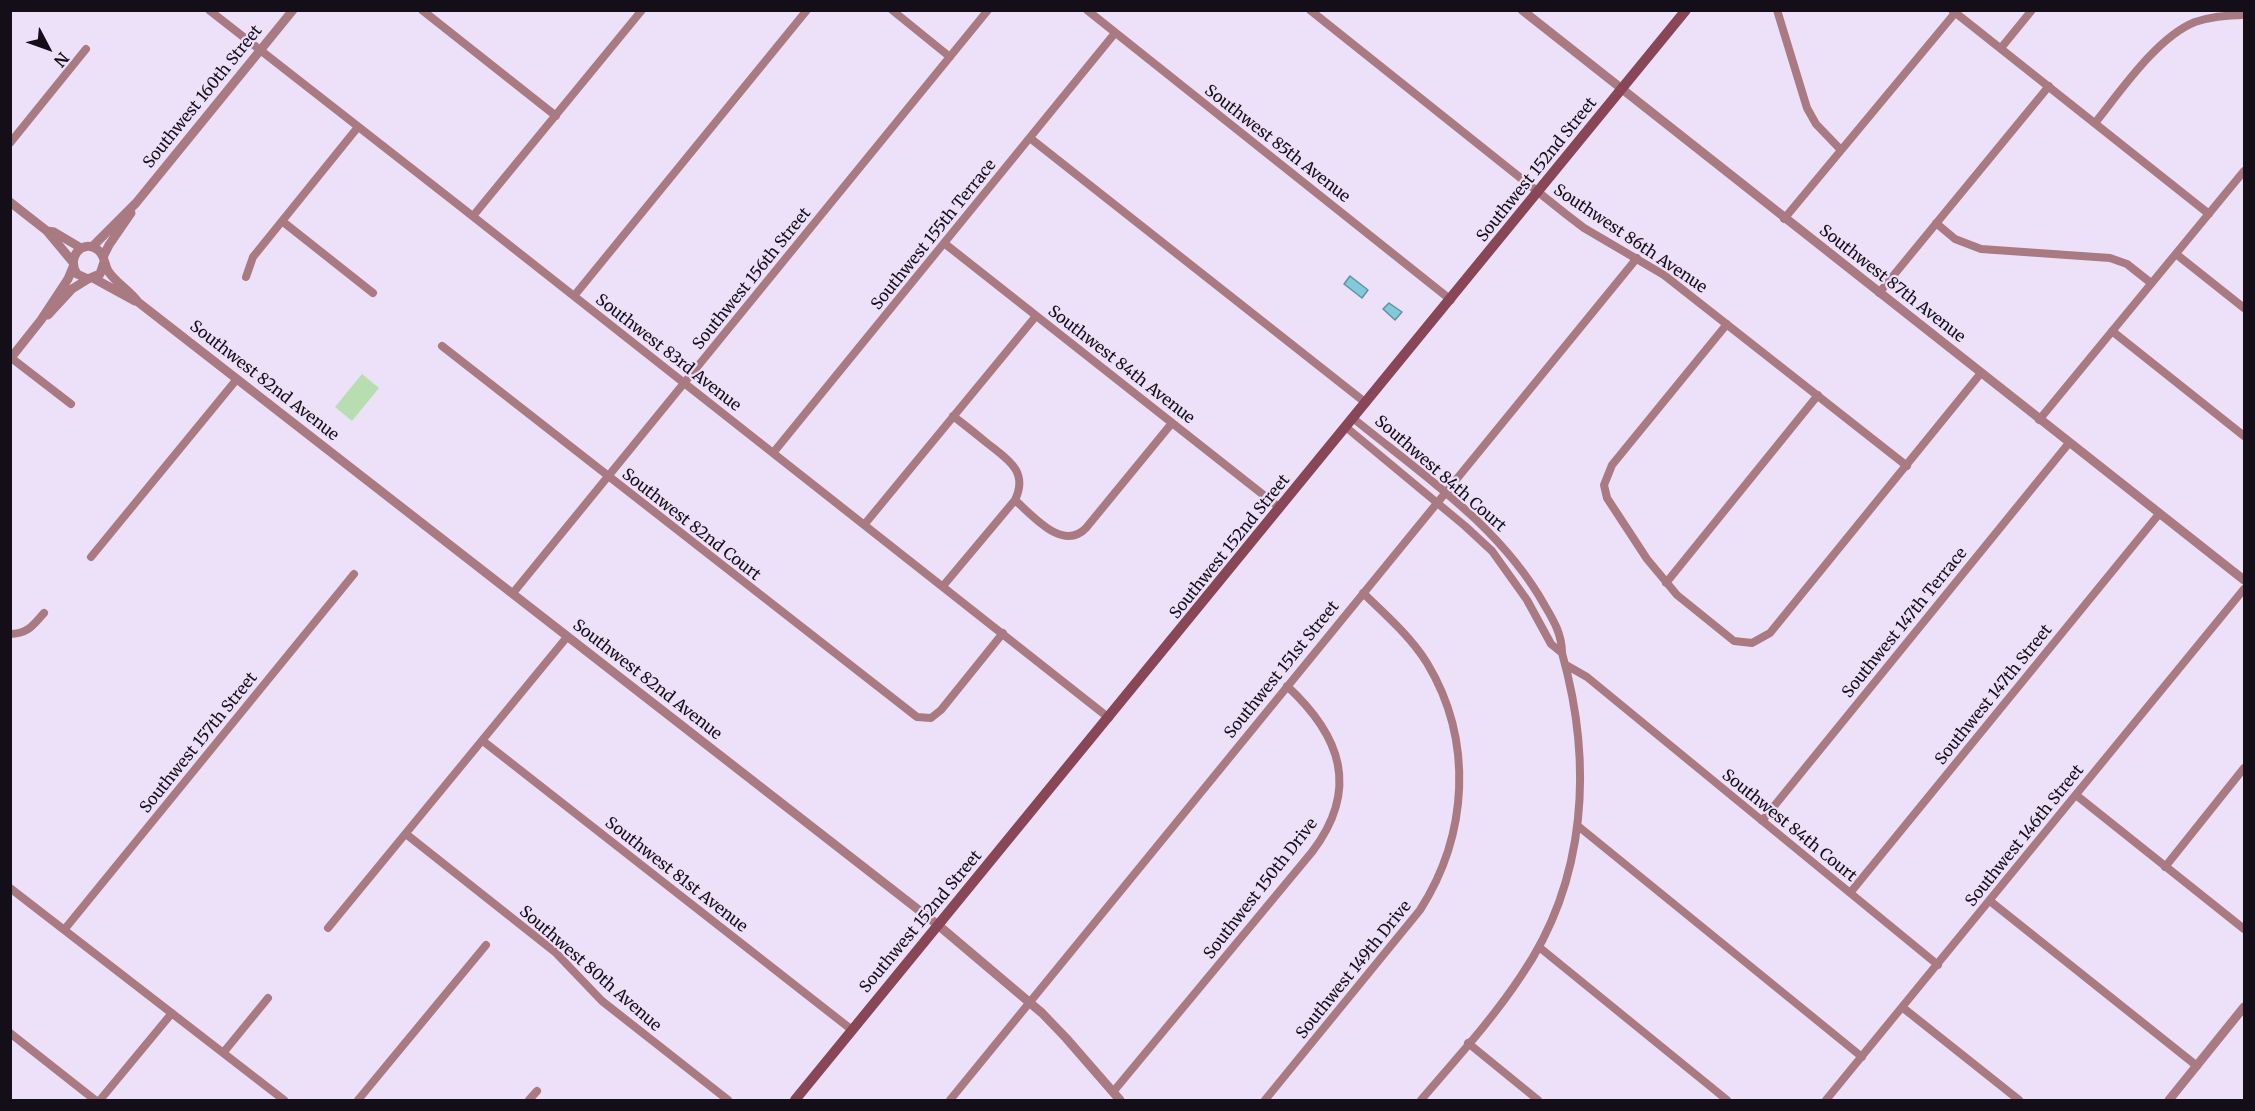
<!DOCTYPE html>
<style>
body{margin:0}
#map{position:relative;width:2255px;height:1111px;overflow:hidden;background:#ede0f9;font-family:Merriweather,serif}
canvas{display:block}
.frame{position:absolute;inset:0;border:12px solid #130e17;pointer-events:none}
.north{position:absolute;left:18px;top:18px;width:60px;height:60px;-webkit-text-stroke:4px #ede0f9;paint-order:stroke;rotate:131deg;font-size:16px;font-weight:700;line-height:24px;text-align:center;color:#130e17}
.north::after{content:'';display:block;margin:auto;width:21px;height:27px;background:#130e17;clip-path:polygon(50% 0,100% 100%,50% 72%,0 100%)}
</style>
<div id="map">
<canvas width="2255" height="1111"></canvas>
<div class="frame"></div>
<div class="north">N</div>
</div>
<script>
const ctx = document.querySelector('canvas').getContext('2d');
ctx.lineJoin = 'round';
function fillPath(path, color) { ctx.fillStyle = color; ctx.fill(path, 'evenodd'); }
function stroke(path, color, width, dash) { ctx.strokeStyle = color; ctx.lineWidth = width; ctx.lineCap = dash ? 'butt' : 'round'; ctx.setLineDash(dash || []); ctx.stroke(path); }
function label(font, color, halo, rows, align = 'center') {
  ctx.font = font + ' Merriweather,serif'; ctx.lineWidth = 4.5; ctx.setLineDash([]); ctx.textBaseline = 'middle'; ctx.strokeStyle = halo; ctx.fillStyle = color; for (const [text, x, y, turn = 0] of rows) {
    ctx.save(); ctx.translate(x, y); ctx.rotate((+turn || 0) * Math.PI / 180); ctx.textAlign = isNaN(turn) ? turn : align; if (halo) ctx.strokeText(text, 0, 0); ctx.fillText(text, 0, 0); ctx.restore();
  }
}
fillPath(new Path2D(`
 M362,374l17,14 -27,33 -17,-14z`), '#b8ddb0');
const water = new Path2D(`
 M1350,276l18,14 -6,8 -18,-14z
 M1389,303l13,9 -7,8 -12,-11z`);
fillPath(water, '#81cad8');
stroke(water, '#60929e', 1.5);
stroke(new Path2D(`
 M209,10l252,197 648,511
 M422,10l134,106
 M892,10l58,47
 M1087,10l364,290
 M1310,10l257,205 17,13 80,47 243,191
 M1777,10l30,98 9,16 24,25
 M1952,10l257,204
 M2001,48l31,-38
 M2095,123c25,-31 62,-86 100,-101 15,-5 33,-7 49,-7
 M1030,138l336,265
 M10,143l76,-94
 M473,216l169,-206
 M1784,219l171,-206
 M282,221l91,72
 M1936,223l19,16 26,10 129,9 17,6 24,19
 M944,243l336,265
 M2176,254l68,54
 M246,277l7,-20 105,-130
 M1879,293l170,-207
 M574,296l233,-286
 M1727,324l-115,141 -8,20 3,13 40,61 30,36 57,46 18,2 18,-10 211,-260
 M2112,331l132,105
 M442,346l475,371 14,1 10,-8 62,-77
 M10,357l61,47
 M1354,419c69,56 147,108 191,187 9,15 17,29 17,47 31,110 25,227 -41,323 -29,44 -66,84 -100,124
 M2039,420l205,-249
 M1347,428l118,98 27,25 35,49 24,44 11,9
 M773,453l342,-420
 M1015,500c18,16 48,52 71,28l86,-105
 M864,525l172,-209
 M91,557l146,-178
 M1666,583l152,-188
 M943,586l72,-86c14,-29 -8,-41 -28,-57 -11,-9 -22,-18 -34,-27
 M513,593l475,-583
 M10,634c18,0 23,-9 34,-21
 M1566,665l21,12 351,288
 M483,741l369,289
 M2076,795l168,134
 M1762,821l307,-378
 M1578,826l284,231
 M406,834l149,118 47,49 126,99
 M2165,867l79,-99
 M10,888l274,212
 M1850,893l309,-379
 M1990,901l207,165
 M328,928l239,-291
 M64,930l290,-356
 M1539,947l188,153
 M1902,1007l117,93
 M10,1033l85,67
 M1468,1043l70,57
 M223,1053l45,-55
 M1113,1092l199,-240c48,-63 29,-116 -25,-166
 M100,1100l72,-87
 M358,1100l128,-155
 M529,1100l8,-9
 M950,1100l687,-842
 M1265,1100l155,-190c48,-75 54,-169 7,-247 -16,-26 -42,-49 -64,-70
 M1826,1100l418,-511`), '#aa7a83', 8);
stroke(new Path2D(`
 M1522,10l722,570
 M10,202l37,29 25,30
 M47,231l7,1 27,16
 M92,247l44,-44 157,-193
 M103,257l6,-12 22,-32
 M104,262l-4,12 -12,5 -11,-5c-11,-16 5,-36 21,-24 7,5 6,14 10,21 8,12 21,19 30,31l800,623 104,88 24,25 54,62
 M93,278l42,23
 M48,315l24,-26 16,-10
 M10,359l31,-39 27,-41 5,-12
 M2169,1100l75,-93`), '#aa7a83', 9);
stroke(new Path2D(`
 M795,1100l891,-1090`), '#894656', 10);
label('16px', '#130e17', '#ede0f9', [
 ["Southwest 160th Street",203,97,-51],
 ["Southwest 85th Avenue",1277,144,38],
 ["Southwest 152nd Street",1537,170,-51],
 ["Southwest 155th Terrace",934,235,-51],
 ["Southwest 86th Avenue",1630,239,34],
 ["Southwest 156th Street",752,279,-51],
 ["Southwest 87th Avenue",1892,284,38],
 ["Southwest 83rd Avenue",668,353,38],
 ["Southwest 84th Avenue",1121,365,38],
 ["Southwest 82nd Avenue",264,381,38],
 ["Southwest 84th Court",1440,474,41],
 ["Southwest 82nd Court",691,525,38],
 ["Southwest 152nd Street",1230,547,-51],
 ["Southwest 147th Terrace",1905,623,-51],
 ["Southwest 151st Street",1282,670,-51],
 ["Southwest 82nd Avenue",647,680,38],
 ["Southwest 147th Street",1994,695,-51],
 ["Southwest 157th Street",199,743,-51],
 ["Southwest 84th Court",1789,826,39],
 ["Southwest 146th Street",2025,836,-51],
 ["Southwest 81st Avenue",676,875,38],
 ["Southwest 150th Drive",1261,889,-52],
 ["Southwest 152nd Street",921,922,-50],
 ["Southwest 80th Avenue",590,969,41],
 ["Southwest 149th Drive",1354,970,-51]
]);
</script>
